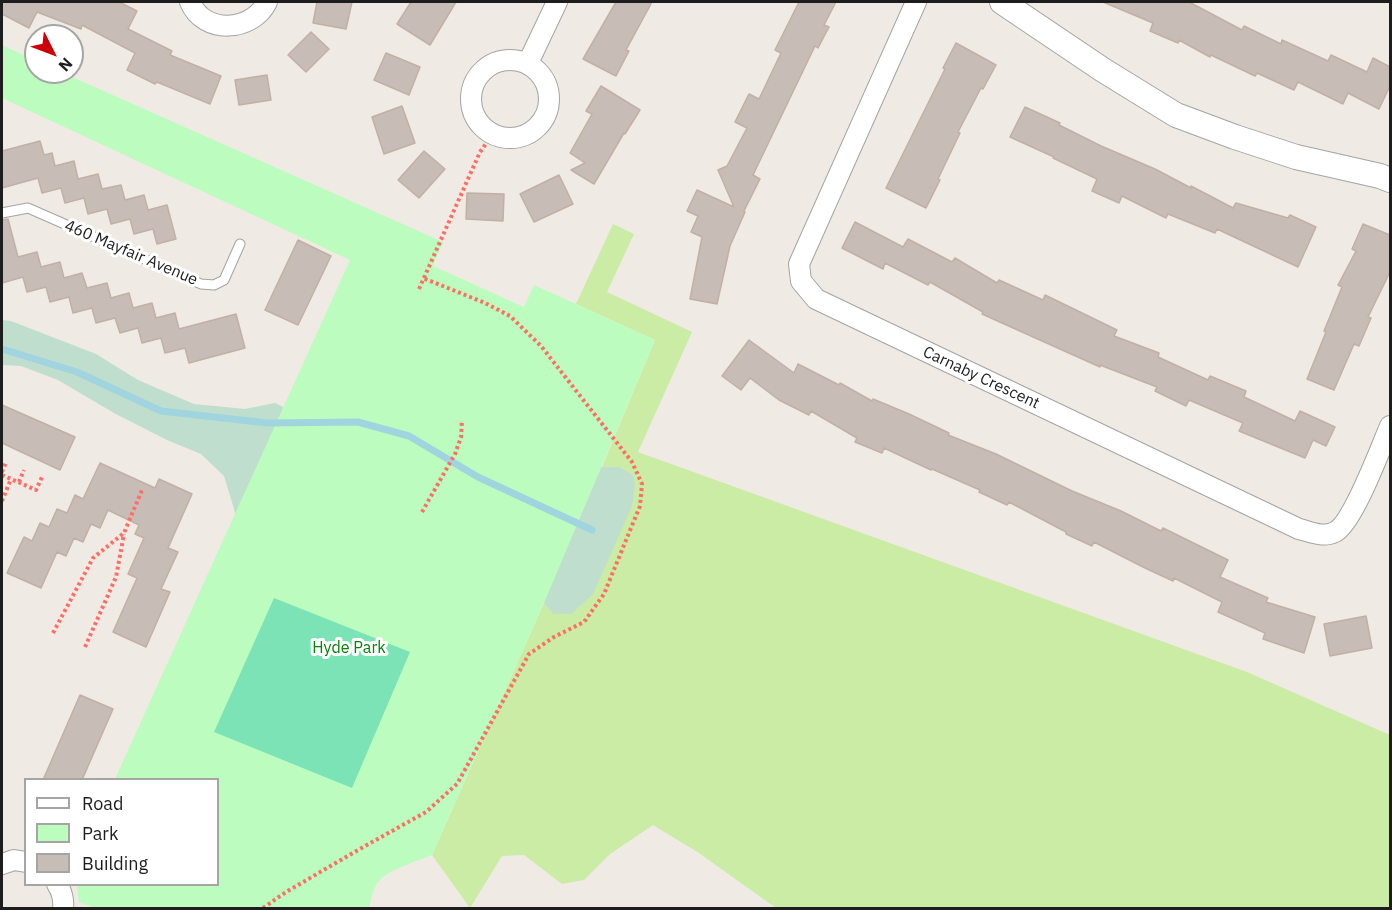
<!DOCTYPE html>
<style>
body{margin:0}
#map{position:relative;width:1392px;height:910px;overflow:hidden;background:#efeae3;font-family:"IBM Plex Sans",sans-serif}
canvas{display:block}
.frame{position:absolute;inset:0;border:3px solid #1d1d1d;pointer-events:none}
.legend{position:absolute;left:24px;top:778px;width:195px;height:108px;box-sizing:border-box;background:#fff;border:2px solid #a5a5a5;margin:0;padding:8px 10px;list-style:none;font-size:18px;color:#1d1d1d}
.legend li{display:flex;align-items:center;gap:12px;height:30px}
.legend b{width:30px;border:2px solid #a5a5a5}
.north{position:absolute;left:24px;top:24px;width:60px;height:60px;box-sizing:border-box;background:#fff;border:2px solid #a5a5a5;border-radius:50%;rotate:132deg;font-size:16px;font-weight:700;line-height:24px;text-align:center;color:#1d1d1d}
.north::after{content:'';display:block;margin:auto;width:21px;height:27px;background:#cb0008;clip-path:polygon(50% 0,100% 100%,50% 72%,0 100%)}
</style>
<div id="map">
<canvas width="1392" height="910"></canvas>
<div class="frame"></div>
<ul class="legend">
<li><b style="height:8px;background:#fff"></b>Road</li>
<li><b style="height:16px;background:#bdfcbf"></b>Park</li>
<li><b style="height:16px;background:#c7bcb6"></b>Building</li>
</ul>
<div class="north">N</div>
</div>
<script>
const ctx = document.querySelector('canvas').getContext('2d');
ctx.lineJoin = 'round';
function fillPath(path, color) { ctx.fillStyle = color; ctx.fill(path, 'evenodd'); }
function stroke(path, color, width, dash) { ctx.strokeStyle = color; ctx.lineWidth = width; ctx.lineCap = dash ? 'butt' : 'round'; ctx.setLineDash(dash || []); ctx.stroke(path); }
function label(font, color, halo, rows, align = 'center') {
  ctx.font = font + ' "IBM Plex Sans",sans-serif'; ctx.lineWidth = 6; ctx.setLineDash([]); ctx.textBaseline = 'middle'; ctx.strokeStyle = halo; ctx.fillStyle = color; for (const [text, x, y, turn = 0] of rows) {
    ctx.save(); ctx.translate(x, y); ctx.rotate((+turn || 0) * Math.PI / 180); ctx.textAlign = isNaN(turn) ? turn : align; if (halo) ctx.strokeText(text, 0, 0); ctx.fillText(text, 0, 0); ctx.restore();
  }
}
fillPath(new Path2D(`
 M613,224l21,10 -27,58 85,40 -54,120 609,220 143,63v173h-614l-77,-55 -46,-28 -43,29 -26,26 -22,4 -38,-29 -22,1 -32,52 -38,-53 112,-252 9,11 66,-147h-17l53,-127 -79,-36z`), '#cbeca5');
fillPath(new Path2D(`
 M2,320l9,1 85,33 42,26 56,24 51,5 30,-6 18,9 309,55h17l14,8 2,11 -3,20 -39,88 -22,20h-18l-9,-11 -306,-81 -14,-46 -23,-22 -34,-14 -53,-27 -56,-33 -37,-14 -19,-1z`), '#bfdece');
fillPath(new Path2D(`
 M2,45l34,16v11h25l382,170 -10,24 91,41 10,-22 121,55 -111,263 -112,252c-13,5 -46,16 -53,26 -6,7 -8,18 -10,27h-274l-16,-6 -2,-17 141,-1v-104l-103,-1 235,-519 -348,-162z`), '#bdfcbf');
fillPath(new Path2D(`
 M274,598l136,54 -58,136 -138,-56z`), '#7ce3b7');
stroke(new Path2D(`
 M2,349l75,23 84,39 106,12 91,-1 51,14 69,41 114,53`), '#a0d4df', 7);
const building = new Path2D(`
 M2,2h117l18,9 -9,18 44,22 -2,4 51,21 -11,28 -53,-22 -2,2 -28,-14 8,-17 -53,-28 -1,4 -44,-17 -8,16 -27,-14z
 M317,2h35l-6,27 -33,-6z
 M411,2h45l-26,43 -33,-21z
 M616,2h36l-26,48 3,1 -13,25 -33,-17z
 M799,2h37l-12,23 5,2 -11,21 -3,-2 -62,129 7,4 -16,32 1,1 -15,34 -13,58 -27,-5 12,-62 -11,-5 7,-16 -11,-5 10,-21 37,17 -16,-37 9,-4 20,-38 -12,-6 14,-28 10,5 22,-46 -6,-3z
 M1103,2h86l53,28 2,-4 37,18 1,-4 46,21 3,-6 36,17 6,-14 17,9v19l-11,23 -31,-16 -5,11 -45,-22 -4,8 -37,-17 -2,3 -44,-21 -1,2 -31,-17 -1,3 -28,-12 3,-8z
 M311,32l18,17 -23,23 -18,-17z
 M956,43l40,22 -13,24 -2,-1 -23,44 2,1 -22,46 2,1 -14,28 -40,-20 59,-119 -2,-1z
 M386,53l34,14 -11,28 -35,-15z
 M267,75l4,25 -32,5 -4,-25z
 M601,86l39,24 -15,24 -1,-1 -30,51 -23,-14 14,-7 -15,-10 22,-39 -6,-3z
 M402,106l13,37 -31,11 -12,-37z
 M1025,107l35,16 -1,2 42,21 54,23 36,19v-2l42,22 3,-5 52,15 2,-3 26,12 -18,40 -81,-38 -2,4 -47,-19 -2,4 -44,-22 -3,7 -27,-12 5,-12 -44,-21 1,-1 -44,-20z
 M40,141l4,14 8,-2 3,13 19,-5 4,18 20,-5 4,15 19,-4 4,15 19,-5 4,15 19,-5 9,34 -19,5 -4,-15 -19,5 -4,-15 -19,5 -4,-15 -19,5 -4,-16 -19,5 -4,-15 -19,5 -4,-15 -36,10v-37z
 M424,151l21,18 -26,29 -21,-18z
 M559,175l14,29 -39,18 -14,-28z
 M467,193l37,1 -1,27 -37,-2z
 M8,219l10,38 19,-5 4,15 19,-5 4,16 18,-5 5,15 20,-5 4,15 18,-5 4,15 19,-5 4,15 19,-5 4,16 57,-15 9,34 -56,15 -4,-15 -20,5 -4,-15 -19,5 -4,-15 -18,5 -5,-15 -19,5 -4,-15 -19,5 -4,-16 -19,5 -4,-15 -19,5 -4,-15 -21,6v-63z
 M855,222l48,25 5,-8 44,23 3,-4 42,25 2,-3 44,20 2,-5 72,35 -3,6 45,17 -1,4 50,23 2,-4 36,15 -2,6 51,24 5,-10 35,16 -9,19 -13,-6 -8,18 -66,-27 4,-8 -54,-23 -3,6 -31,-15 2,-4 -57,-22v2l-118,-53 1,-2 -53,-30 -2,3 -43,-22 -2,6 -41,-21z
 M1363,224l27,11v37l-22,45 3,1 -12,28 -5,-2 -20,46 -27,-11 19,-47 -2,-1 18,-44 -4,-2 18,-34 -4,-2z
 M298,240l33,16 -33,69 -33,-15z
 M749,340l45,33 4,-9 41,21 1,-2 32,18 1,-2 36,15 40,19 -1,2 48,19 76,37 49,20 40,20 2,-3 65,32 -8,17 48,21 -2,4 49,15 -11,36 -41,-14 2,-6 -47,-21 4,-10 -48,-24 -1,3 -28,-13 -51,-26 -2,4 -26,-12v-2l-57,-30 -2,3 -28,-13 1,-2 -48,-21 -1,1 -47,-22 -2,5 -27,-11 2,-4 -46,-27 -2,4 -30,-15 -29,-22 -9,12 -19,-14z
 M2,405l73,32 -15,33 -58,-27z
 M100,463l55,25 4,-9 33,15 -24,54 10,4 -17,37 9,3 -24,55 -33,-15 24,-54 -9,-4 16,-36 -9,-4 4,-9 -31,-15 -8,18 -9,-4 -8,18 -9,-4 -8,18 -9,-4 -16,36 -34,-15 17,-36 8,4 8,-18 9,4 8,-18 10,4 8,-18 8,4z
 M1366,616l6,32 -42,8 -6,-32z
 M80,695l33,14 -31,71h-39z`);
fillPath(building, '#c7bcb6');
stroke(building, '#c2b0a4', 1.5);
const service = new Path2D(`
 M2,213l26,-5 173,76 13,1 10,-5 16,-36`);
const minor = new Path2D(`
 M190,2c14,33 62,30 77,0
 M916,2l-117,262 2,17 15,18 483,230c12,3 24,9 36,3 18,-9 46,-85 55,-106
 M471 99a39 39 0 1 1 78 0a39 39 0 1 1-78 0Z
 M528,63l29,-61
 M2,864l12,-4 12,2
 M57,884c5,7 7,17 6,24`);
const tertiary = new Path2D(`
 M1002,2l101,68 73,45 59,22 61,20 84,19 10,4`);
stroke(service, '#a4a4a4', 11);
stroke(minor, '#a4a4a4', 22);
stroke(tertiary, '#a4a4a4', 26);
stroke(new Path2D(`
 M419,289l61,-137 13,-18
 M2,472l4,-10
 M2,475l34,15 6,-13
 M19,482l5,-12
 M2,501l9,-22
 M422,512l33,-58 6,-17 1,-17
 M53,633l40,-75 31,-25 18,-43
 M85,647l31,-70 8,-43
 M263,908l23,-16 72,-42 68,-38 31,-28 72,-130 25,-17 30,-15 20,-28 36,-88 2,-22 -10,-22 -91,-116 -31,-30 -25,-13 -62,-25`), '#ff6e64', 4, [3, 3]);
stroke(service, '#fff', 9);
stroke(minor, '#fff', 20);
stroke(tertiary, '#fff', 24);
label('16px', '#1d1d1d', '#fff', [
 ["460 Mayfair Avenue",131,253,23],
 ["Carnaby Crescent",981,378,25]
]);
label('16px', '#06810b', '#fff', [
 ["Hyde Park",349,648]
]);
</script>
